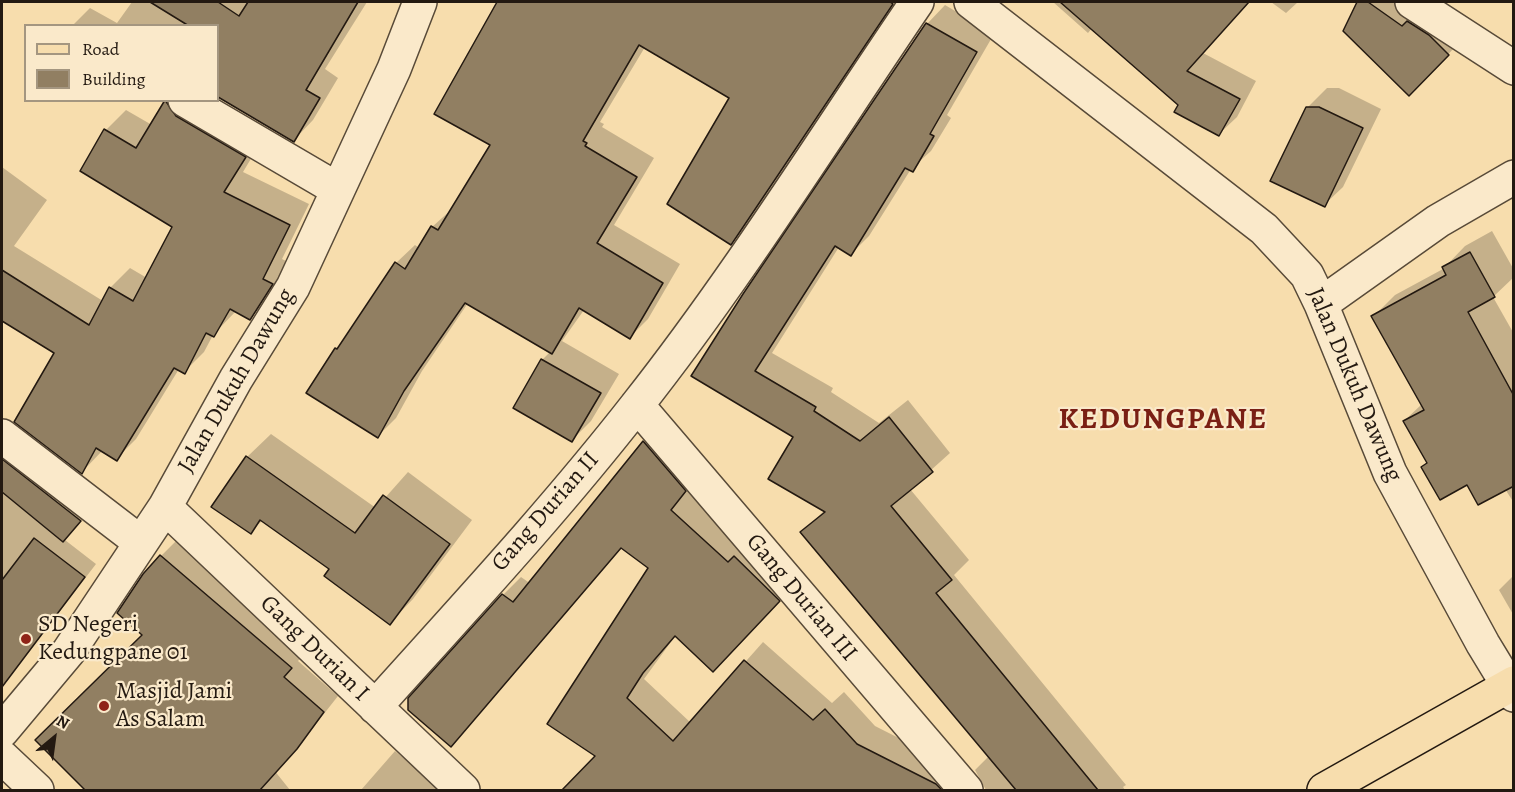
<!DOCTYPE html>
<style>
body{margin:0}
#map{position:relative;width:1515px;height:792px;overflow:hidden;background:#f7ddad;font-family:Alegreya,serif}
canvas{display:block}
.frame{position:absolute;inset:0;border:3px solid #231911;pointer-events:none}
.legend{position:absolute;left:24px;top:24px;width:195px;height:78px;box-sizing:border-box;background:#fae9ca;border:2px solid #a49680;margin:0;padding:8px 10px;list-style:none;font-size:18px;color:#231911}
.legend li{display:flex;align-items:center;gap:12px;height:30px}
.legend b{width:30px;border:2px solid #a49680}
.north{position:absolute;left:24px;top:708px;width:60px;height:60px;-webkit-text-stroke:4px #fae9ca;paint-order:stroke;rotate:29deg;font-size:16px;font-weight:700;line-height:24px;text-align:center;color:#231911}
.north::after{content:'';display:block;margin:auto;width:21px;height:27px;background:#231911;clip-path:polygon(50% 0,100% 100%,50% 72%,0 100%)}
</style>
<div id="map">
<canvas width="1515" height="792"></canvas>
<div class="frame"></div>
<ul class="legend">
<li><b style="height:8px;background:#f7ddad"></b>Road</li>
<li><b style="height:16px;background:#917f62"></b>Building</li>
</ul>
<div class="north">N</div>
</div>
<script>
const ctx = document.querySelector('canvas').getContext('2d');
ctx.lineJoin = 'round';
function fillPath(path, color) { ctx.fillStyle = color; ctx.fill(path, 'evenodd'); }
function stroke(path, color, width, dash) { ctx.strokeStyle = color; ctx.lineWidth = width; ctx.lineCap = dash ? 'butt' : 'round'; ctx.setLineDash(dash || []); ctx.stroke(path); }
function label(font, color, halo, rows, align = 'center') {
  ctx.font = font + ' Alegreya,serif'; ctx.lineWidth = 4.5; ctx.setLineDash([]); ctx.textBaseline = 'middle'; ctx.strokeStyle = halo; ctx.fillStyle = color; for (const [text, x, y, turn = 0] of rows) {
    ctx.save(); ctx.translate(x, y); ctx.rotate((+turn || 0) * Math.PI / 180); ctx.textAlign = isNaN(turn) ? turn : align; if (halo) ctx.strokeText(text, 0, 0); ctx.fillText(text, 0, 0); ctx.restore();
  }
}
fillPath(new Path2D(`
 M132,2h235l-42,67 13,9 -25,42 -19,20 -76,-44v-70h-146l18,-18 27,15z
 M498,2h403l-152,223 -18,18v-146l-86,-50 -45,75 4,2 -2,3 52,31 -40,67 66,39 -32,55 -18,18 -46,-27 -22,31 57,33 -28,47 -19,19 -57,-32 27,-48 9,-9 -83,-48 -46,68 -26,47 -18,18 -42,-87 9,-9 51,-77 19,-18 4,3 13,-21 20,-18 40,-65 -56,-31z
 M1053,2h196l-46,51 53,28 -19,36 -18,17 -39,-29 -88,-77 -4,5z
 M1271,2h27l-12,11z
 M1359,2h54l54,33 -58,59 -64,-64z
 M945,5l49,29 -47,81 4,3 -20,33 -20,18 -42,67 -18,18 -12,-7 -67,106 61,35 -2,4 48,31 29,-23 42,53 -40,36 59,71 -15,15 172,210 -3,2 2,3h-378l-23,-24 -24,24h-136l33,-34 53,-188 -28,-21 -171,198 52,-150 18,-18 10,7 113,-142 18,-18 41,48 -15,19 59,54 50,37 -66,70 -55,-17 -32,44 47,44 72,-81 69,61 12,-11 31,34 79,40 24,24h8l-11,-20 14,-14 -187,-224 23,-22 -30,-74 -101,-61 233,-351z
 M1327,88h12l42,21 -38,78 -19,18 -17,-97z
 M167,100h35l62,37 -21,35 66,32 -27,55 10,5 -22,34 -20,20 -14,-7 -23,24 -9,17 -20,20 -5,-3 -43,70 -20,20 -14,-8 -20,21 -26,-119 -54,-34v-152l45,33 -33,46 89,55 7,-13 20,-20 17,10 27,-51 -92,-57 24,-40 20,-20 26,15z
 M1492,231l22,39v7l-21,20 21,37v169l-9,-14 -37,-6 -45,-16 5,-5 -24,-41 18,-17 -49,-87 22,-22 48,-26 22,-23z
 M271,434l105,74 32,-36 64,48 -59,79 -23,24 -59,-54 -68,-49 -13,12 -3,-75z
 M2,436l91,71 -28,33 31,24 -94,123z
 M176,541l130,111 -8,9 40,35 -41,52 -47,-8 40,50h-203l-50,-50 107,-105 17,-79z
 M1514,575v41l-15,-26z
 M395,751l33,27 18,12h-85z`), '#0003');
const building = new Path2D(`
 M150,2h68l21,14 9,-14h110l-52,88 14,8 -26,44 -76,-45v-71h-29z
 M497,2h393l3,2 -162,241 -64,-41 62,-106 -90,-53 -56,96 4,2 -2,3 52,31 -40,66 66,40 -33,56 -51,-31 -27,46 -87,-51 -61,88 -26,47 -72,-45 29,-45 2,1 58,-87 10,7 26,-43 7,4 52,-85 -56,-31z
 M1060,2h189l-62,69 53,28 -21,37 -45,-24 4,-7z
 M1357,2h11l34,24 5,-5 22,14 20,20 -40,41 -66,-65z
 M926,23l51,29 -47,82 4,2 -21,36 -8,-4 -54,88 -16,-10 -80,125 61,36 -2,4 46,30 29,-24 44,55 -42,34 61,74 -16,13 162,197h-82l-216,-258 25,-20 -57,-33 25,-42 -102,-61 52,-82z
 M165,100l11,16 70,41 -22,35 66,33 -27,54 10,5 -23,36 -20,-11 -16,28 -8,-4 -21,41 -11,-6 -57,93 -21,-13 -14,26 -68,-52 40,-69 -52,-32v-51l87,55 20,-38 24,14 39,-74 -92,-56 24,-42 32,19z
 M1306,107h13l44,21 -38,79 -55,-26z
 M1470,252l25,45 -27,15 46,84v90l-36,19 -11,-20 -27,15 -19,-33 6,-4 -24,-42 21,-11 -53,-94 75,-41 -4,-8z
 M541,359l60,34 -29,49 -59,-34z
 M643,441l43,50 -15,19 57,52 6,-6 46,45 -67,71 -38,-36 -32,37 -16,25 46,43 71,-81 69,60 12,-11 32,35 79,40 6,6h-380l33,-34 -48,-32 101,-156 -27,-20 -170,199 -43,-37v-12l94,-104 11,8z
 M246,456l109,77 28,-38 67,49 -60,81 -66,-49 5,-7 -69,-49 -9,14 -40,-27z
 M2,459l79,62 -18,21 -61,-50z
 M34,538l51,39 -83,110v-107z
 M160,555l132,113 -8,9 40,35 -27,37 -37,41h-175l-50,-50 107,-105 -25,-22 26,-39z`);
fillPath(building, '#917f62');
stroke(building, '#231911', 1.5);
const minor = new Path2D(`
 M971,2l293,227 43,46 14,29 69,169 93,171 31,51
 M1412,2l102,66
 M185,100l152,89
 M1321,304l117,-83 76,-44
 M637,405l329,385
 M2,436l138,106
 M165,507l298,283
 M375,707c89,-99 180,-197 262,-302 101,-128 188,-268 280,-403
 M2,731l67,-80 96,-144 71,-128 57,-92 101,-218 26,-67
 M2,757l35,33`);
const major = new Path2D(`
 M1324,790l190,-107`);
stroke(minor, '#584a38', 36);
stroke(major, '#231911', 36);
stroke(minor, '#fae9ca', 33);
stroke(major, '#f7ddad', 33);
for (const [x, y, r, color] of [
 [26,639,6,"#8f2418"],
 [104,706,6,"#8f2418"]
]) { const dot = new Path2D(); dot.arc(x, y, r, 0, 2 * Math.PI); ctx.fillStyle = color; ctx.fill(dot); stroke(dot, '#fae9ca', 2); }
label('24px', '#231911', '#fae9ca', [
 ["Jalan Dukuh Dawung",237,381,-60],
 ["Jalan Dukuh Dawung",1354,385,67],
 ["Gang Durian II",546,512,-49],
 ["Gang Durian III",801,598,50],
 ["Gang Durian I",314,649,44]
]);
label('24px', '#231911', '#fae9ca', [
 ["SD Negeri",38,625],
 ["Kedungpane 01",38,653],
 ["Masjid Jami",116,692],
 ["As Salam",116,720]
], 'left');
ctx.letterSpacing = '1.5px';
label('bold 30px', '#7a1f14', '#fae9ca', [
 ["KEDUNGPANE",1163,421]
]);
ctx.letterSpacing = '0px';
</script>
